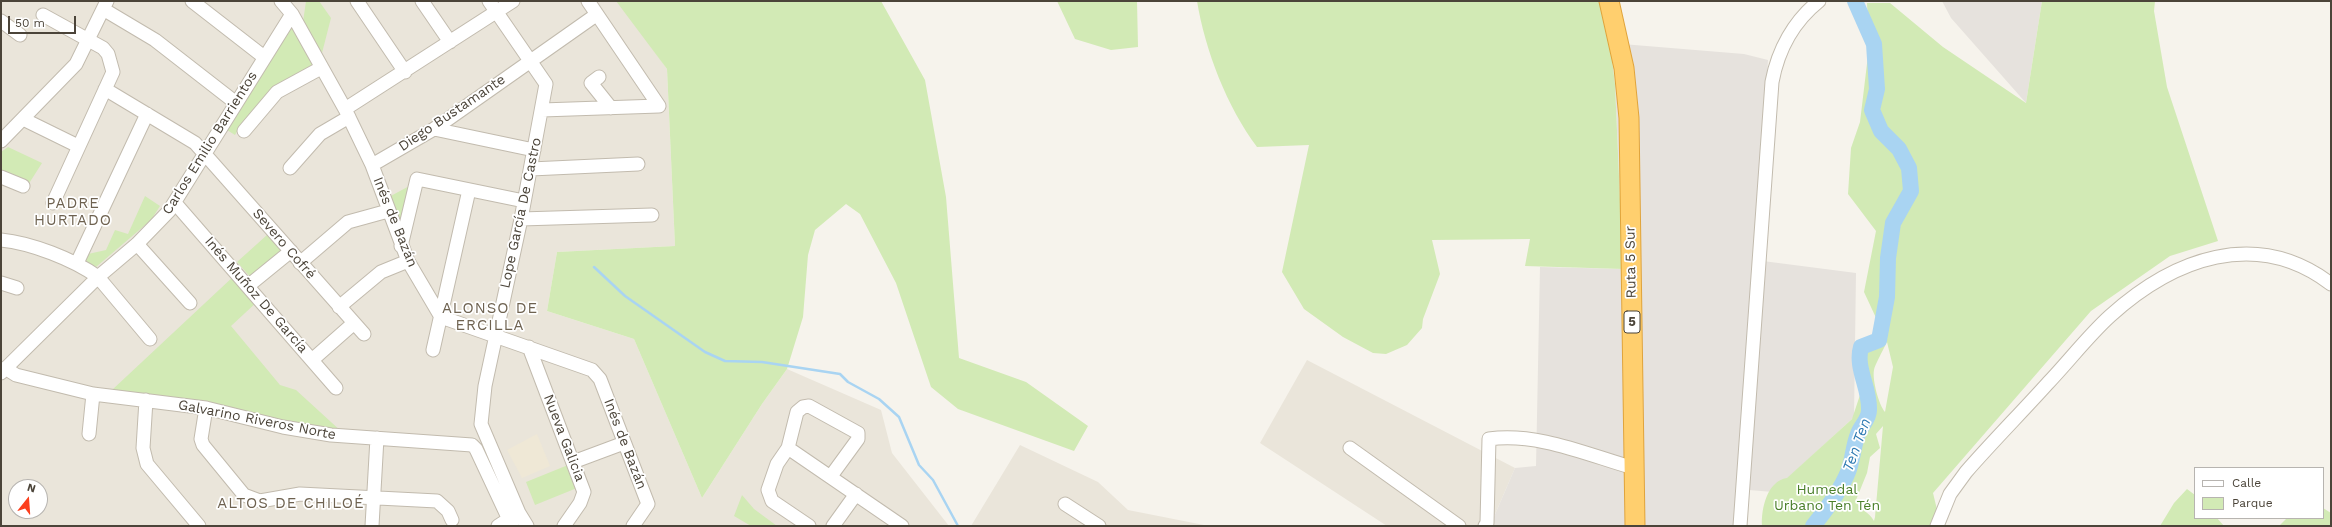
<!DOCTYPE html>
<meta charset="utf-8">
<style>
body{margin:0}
#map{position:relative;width:2332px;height:527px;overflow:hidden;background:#f6f3ec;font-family:"Work Sans",sans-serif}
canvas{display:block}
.frame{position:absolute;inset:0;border:2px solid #4b4439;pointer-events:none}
.legend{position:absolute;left:2194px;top:467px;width:130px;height:52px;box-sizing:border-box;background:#fff;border:1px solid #b7b4b0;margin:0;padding:5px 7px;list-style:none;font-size:12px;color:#4b4439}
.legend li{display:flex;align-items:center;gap:8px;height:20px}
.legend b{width:20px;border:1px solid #b7b4b0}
.north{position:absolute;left:8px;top:479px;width:40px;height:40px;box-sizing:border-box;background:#fff;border:1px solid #b7b4b0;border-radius:50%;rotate:17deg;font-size:11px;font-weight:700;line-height:16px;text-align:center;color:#4b4439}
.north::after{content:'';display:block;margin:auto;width:14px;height:18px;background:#fc3f1d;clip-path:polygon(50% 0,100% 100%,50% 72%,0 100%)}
.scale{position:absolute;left:8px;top:16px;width:68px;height:18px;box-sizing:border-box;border:2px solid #4b4439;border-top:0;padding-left:5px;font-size:12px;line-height:14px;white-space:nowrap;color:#4b4439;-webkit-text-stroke:3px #fff;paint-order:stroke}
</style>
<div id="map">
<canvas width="2332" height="527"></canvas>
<div class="frame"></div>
<ul class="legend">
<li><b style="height:5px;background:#fff"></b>Calle</li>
<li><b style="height:11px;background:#d2eab5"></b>Parque</li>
</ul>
<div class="north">N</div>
<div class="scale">50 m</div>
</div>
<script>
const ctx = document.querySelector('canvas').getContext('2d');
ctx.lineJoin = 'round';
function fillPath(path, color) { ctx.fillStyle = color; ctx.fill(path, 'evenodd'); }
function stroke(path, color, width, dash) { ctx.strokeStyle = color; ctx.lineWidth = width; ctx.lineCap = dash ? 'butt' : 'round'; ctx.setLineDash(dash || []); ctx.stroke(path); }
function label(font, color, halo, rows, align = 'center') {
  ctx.font = font + ' "Work Sans",sans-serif'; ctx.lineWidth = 3.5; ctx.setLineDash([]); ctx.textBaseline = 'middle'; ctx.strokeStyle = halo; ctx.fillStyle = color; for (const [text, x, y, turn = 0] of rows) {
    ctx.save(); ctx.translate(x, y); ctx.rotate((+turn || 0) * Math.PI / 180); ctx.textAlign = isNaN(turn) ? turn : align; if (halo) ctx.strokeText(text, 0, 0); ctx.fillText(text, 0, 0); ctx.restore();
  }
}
fillPath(new Path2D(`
 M1,1h619l47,68 8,177 -118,6 -10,59 87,28 68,159 60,-94 25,-35 94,41 11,43 57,73h-948zM16,487h24v24h-24z
 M1307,360l208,108 -25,58h-103l-127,-83z
 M1020,445l78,37 30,28 81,16h-238z`), '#eae5da');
fillPath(new Path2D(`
 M1942,1h100l-16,102 -75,-85z
 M1610,43l134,11 24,6 -13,200 101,13 -2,144 -81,75 -36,-3 -1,37h-246l25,-58 21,-2 4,-199 83,2 -8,-185z`), '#e6e2dd');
fillPath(new Path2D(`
 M537,434l13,32 -28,12 -15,-28z`), '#efe8d6');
fillPath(new Path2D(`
 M306,1h13l12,17 -9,35 -19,-31z
 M616,1h265l44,79 21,117 13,161 67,24 62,44 -14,25 -116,-42 -27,-22 -35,-104 -36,-69 -14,-10 -31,26 -7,25 -5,62 -16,52 -25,35 -60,94 -68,-159 -87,-28 10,-59 118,-6 -8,-177z
 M1057,1h80l1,46 -27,3 -36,-11z
 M1599,1l11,42 5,41 8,185 -98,-3 5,-27 -98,1 8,34 -17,45 -1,9 -15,17 -21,9 -13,-1 -30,-16 -39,-28 -22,-37 27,-127 -52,2c-30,-40 -52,-97 -60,-146z
 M2042,1h113l-1,10 13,76 51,154 -48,15 -79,55 -158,182 8,33h-179c-1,-17 5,-45 25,-48l65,-59 10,-30 -2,-23 2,-17 7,-7 12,-2 3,-5 -20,-43 12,-61 -28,-37 3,-46 9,-26 9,-75 -2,-44h23l53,44 83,56zM1887,342l6,25 -8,45c-6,-7 -13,-32 -11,-42 1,-5 10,-22 13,-28zM1883,426l-8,91 -1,4c-5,-10 -15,-10 -18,-21l11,-27 3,-16 10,-9 -4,-14z
 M292,25l22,41 -75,62 -4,7 -8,-5z
 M8,147l34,16 -14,22 -27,-11v-22z
 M413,184l-12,51 -14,-37z
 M145,196l15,10 -9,14 -55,47 -12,-4 4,-9 18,-4 9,-20 13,4z
 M267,235l15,16 -30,28 -15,-17z
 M235,275l23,26 -27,25 49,59 16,5 47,43 -139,-29 -92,-14z
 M568,465l9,23 -42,17 -9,-23z
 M2187,489l8,6v23h22l7,8h-64l14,-23z
 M742,495l12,14 23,17h-26l-17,-10z
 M2323,508l8,5v13h-52l8,-8h36z`), '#d2eab5');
stroke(new Path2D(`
 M594,267l31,29 80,56 20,9 37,1 78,12 8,8 31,17 20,18 20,48 14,15 25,46`), '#a9d4f2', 2.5);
stroke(new Path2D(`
 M1813,526c13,-16 27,-34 35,-54 5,-12 5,-26 10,-38 3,-9 11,-14 11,-24 1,-22 -14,-42 -8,-63l18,-7 8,-43 1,-39 5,-35 18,-32 -2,-23 -10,-19 -18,-18 -9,-21 5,-21 -3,-45 -19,-43`), '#a9d4f2', 16);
const minor = new Path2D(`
 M192,1l72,56
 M281,1l11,13 53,95 27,56 36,96 33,56 151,53 8,9 48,125 -15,22
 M357,1l48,71
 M422,1l28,41
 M489,1l57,83 -25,135 -36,167 -4,38 38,89 8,13
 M588,1l71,105
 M103,9l52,31 81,63
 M43,15l60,33 5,6 5,18 -60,131
 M1,21l19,14
 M599,77l-8,6 20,25
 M105,89l90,54 169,191
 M345,109l168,-108
 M542,110l117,-4
 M23,119l55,27
 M434,129l100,21
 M244,131l33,-39 44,-24
 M1,141l75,-77 31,-63
 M372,165l62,-36 162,-114
 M290,168l30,-34 29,-17
 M531,169l107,-5
 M1,177l22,9
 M175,203l161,185
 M521,219l131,-4
 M1,240c30,3 72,19 97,37l52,62
 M137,244l53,59
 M401,246l16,-67 107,22
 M77,263l70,-149
 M300,263l48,-41 40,-11
 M1,283l16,5
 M248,286l43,-35
 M339,307l42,-35 27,-11
 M529,347l55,145 -4,11 -16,23
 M433,350l36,-160
 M312,360l42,-37
 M5,368l11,7 77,19 113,14 77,19 48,8 141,10 4,4 36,77
 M1,373l97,-96 39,-33 32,-33 123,-197
 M146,400l-3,48 4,16 52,62
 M206,408l-5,31 2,6 41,50 16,6 40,-7 137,7 11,10 4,9
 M89,434l4,-40
 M788,448l114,78
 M1350,448l109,78
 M573,462l51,-19
 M1065,504l34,22
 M372,526l5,-88
 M498,526l17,-11
 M809,526l-37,-25 -4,-11 9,-26 11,-16 9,-36 6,-5 6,-1 49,27v6l-27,37
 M833,526l23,-32
 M1485,526l2,-3 2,-84c48,-7 99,16 145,29
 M1740,526l32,-444c6,-32 22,-61 47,-81
 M1937,526l13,-32 16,-22c27,-31 55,-59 82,-89 21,-22 40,-47 62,-67 63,-57 146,-89 221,-32`);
const highway = new Path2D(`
 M1609,1l15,67 5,50 6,408`);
stroke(minor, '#c2bbae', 15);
stroke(highway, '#e0a43c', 21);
stroke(minor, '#fff', 13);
stroke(highway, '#ffcf6e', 19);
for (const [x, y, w] of [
 [1632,322,16]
]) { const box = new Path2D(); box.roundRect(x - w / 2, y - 11, w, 22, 3); ctx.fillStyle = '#fff'; ctx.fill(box); stroke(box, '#4b4439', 1); }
label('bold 13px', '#4b4439', null, [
 ["5",1632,322]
]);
label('14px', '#4b4439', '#fff', [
 ["Diego Bustamante",452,113,-34],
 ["Carlos Emilio Barrientos",210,143,-58],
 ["Lope García De Castro",521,213,-78],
 ["Inés de Bazán",395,222,68],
 ["Severo Cofré",284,244,49],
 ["Ruta 5 Sur",1631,262,-91],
 ["Inés Muñoz De García",256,295,49],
 ["Galvarino Riveros Norte",257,420,11],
 ["Nueva Galicia",564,438,69],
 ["Inés de Bazán",625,444,69]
]);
label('14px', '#4a7f2a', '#fff', [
 ["Humedal",1827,490],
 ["Urbano Ten Tén",1827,506]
]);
ctx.letterSpacing = '1px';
label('15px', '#6e6250', '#fff', [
 ["PADRE",73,204],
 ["HURTADO",73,221],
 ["ALONSO DE",490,309],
 ["ERCILLA",490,326],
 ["ALTOS DE CHILOÉ",291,504]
]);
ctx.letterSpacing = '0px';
label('italic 15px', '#2e7ab2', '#fff', [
 ["Ten Ten",1857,445,-70]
]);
</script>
